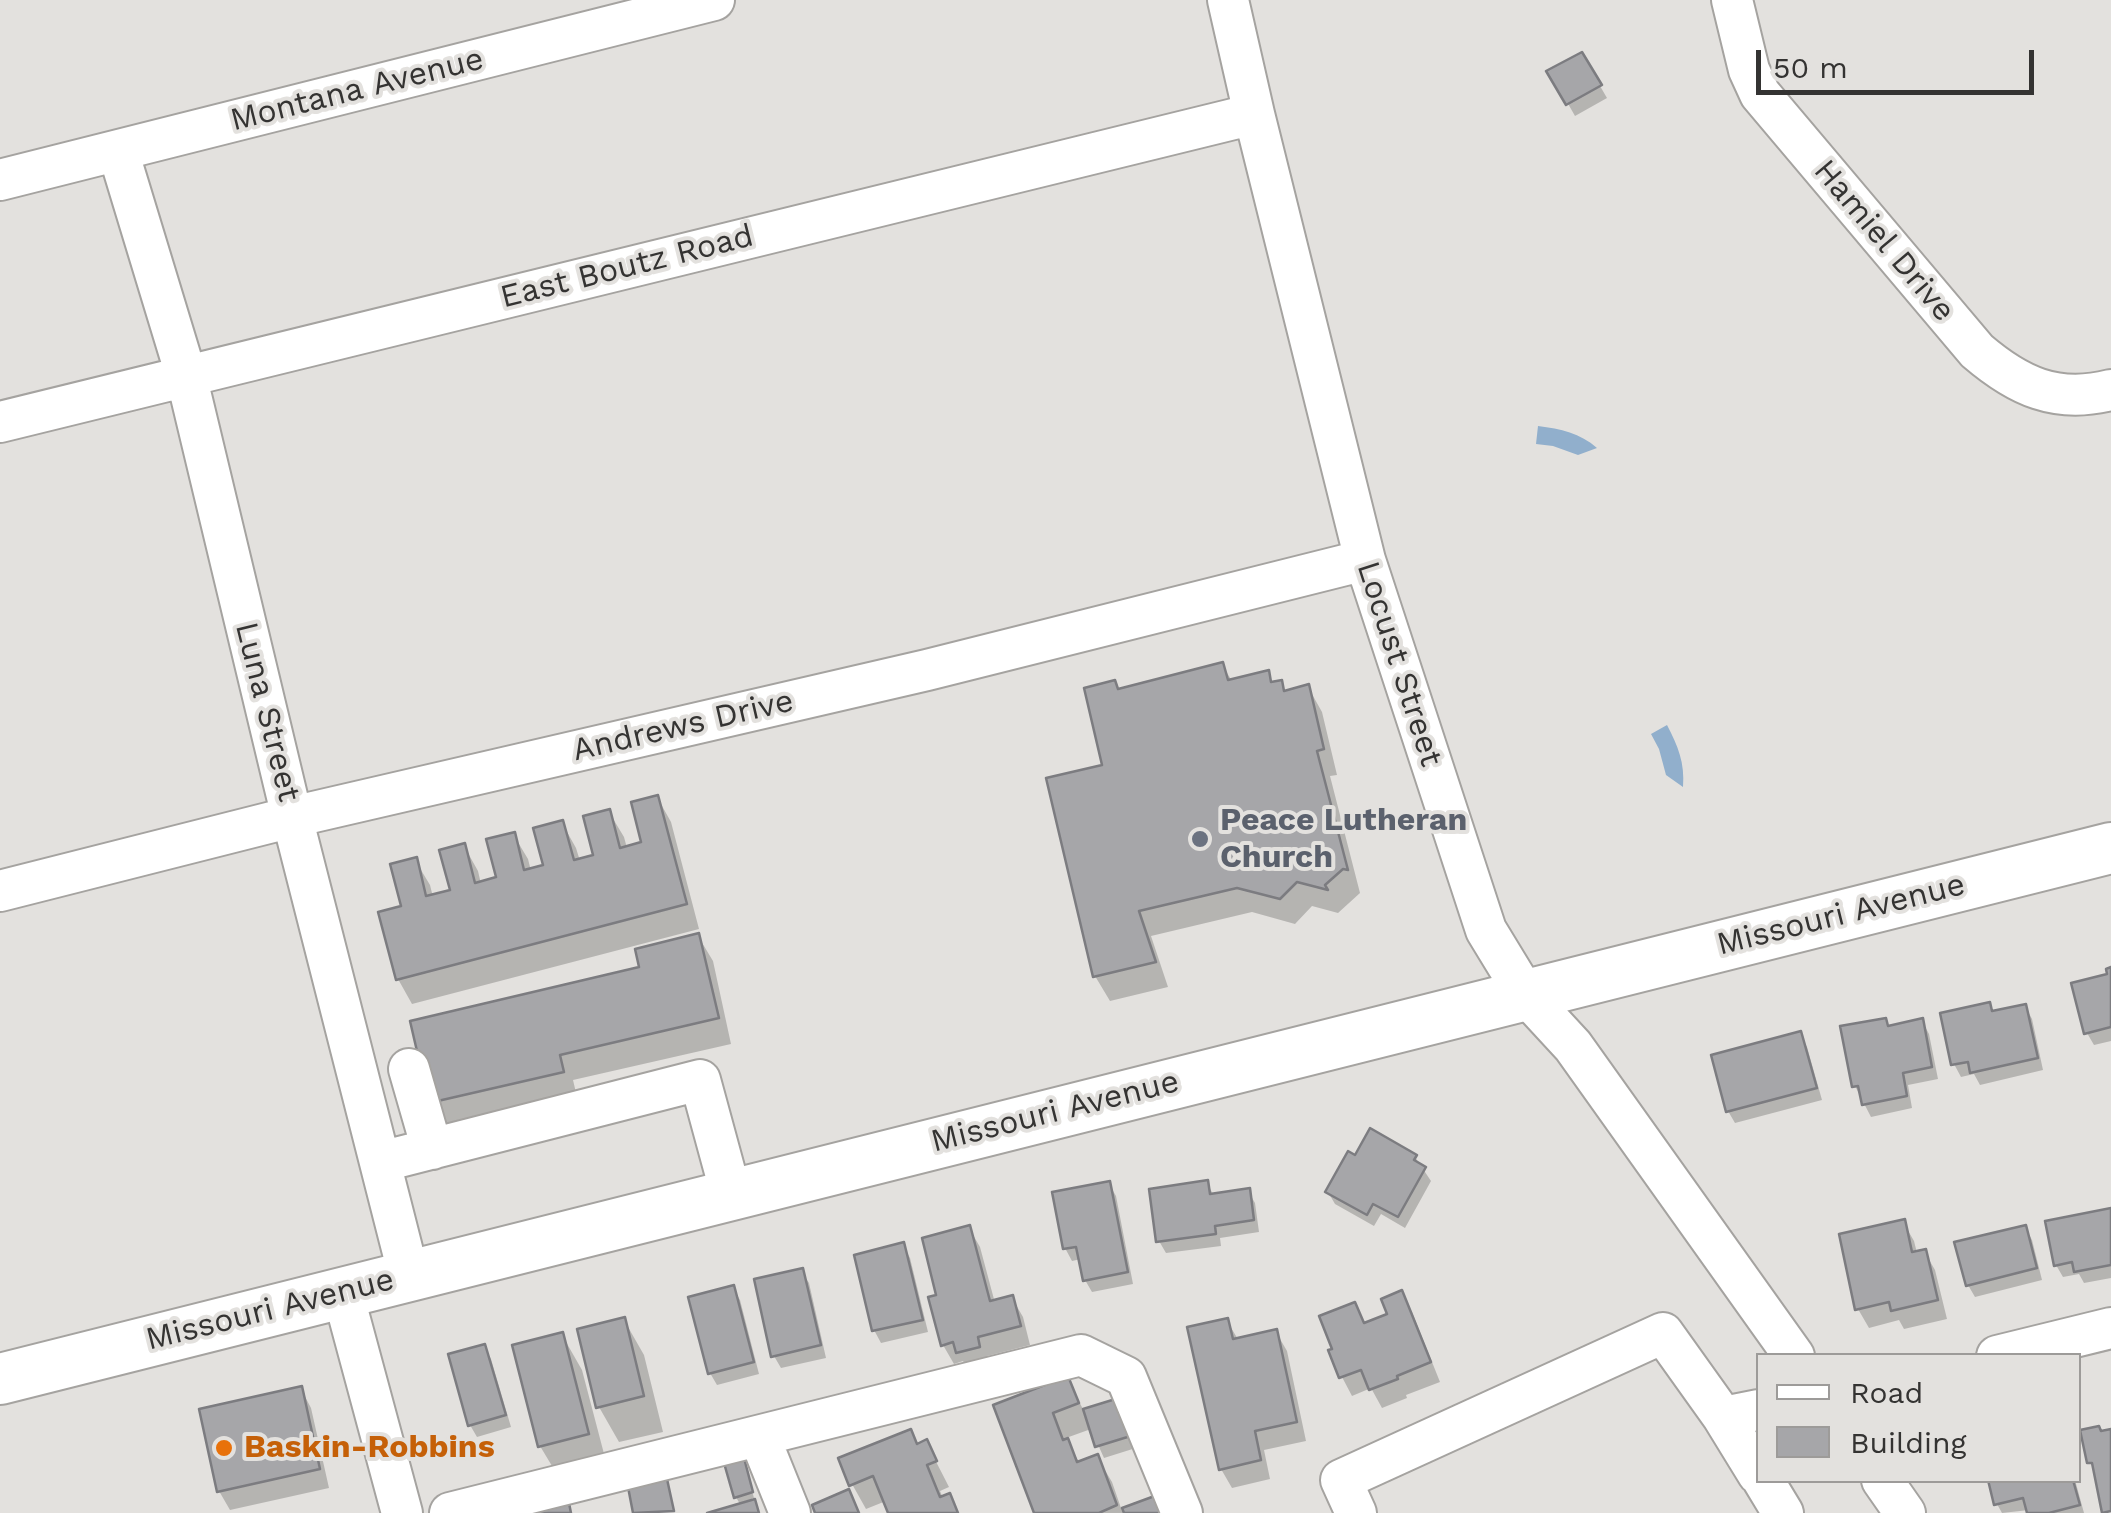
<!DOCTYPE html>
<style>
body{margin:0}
#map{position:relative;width:2111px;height:1513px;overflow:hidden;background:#e3e1de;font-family:"Work Sans",sans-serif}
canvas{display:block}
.legend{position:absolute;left:1756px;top:1353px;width:325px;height:130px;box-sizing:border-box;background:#e3e1de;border:2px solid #9d9b99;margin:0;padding:12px 18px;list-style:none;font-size:30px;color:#343332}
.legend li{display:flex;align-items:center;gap:20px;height:50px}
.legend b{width:50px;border:2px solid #9d9b99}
.scale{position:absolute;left:1756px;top:50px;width:278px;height:45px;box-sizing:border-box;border:5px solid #343332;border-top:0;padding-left:12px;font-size:30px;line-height:35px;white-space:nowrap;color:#343332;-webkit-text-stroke:8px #e3e1de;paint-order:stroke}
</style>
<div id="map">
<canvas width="2111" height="1513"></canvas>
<ul class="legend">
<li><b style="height:12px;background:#fff"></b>Road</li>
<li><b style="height:28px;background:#a6a6a9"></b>Building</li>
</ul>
<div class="scale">50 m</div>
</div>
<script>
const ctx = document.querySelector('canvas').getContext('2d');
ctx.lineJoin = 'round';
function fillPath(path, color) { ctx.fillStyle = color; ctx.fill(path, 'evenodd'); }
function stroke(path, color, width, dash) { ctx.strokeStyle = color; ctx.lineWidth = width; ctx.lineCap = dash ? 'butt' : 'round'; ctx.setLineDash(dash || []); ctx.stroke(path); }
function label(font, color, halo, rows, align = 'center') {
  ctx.font = font + ' "Work Sans",sans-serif'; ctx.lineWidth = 8; ctx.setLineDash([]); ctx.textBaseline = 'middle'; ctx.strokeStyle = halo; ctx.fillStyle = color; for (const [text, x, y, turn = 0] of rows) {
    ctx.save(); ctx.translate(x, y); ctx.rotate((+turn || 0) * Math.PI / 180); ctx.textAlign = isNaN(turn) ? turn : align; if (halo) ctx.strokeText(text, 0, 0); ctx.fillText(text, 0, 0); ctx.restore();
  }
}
fillPath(new Path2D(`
 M1538,426c23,3 42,7 59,22l-19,7 -25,-9 -17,-2z
 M1667,725c11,21 18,38 16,62l-17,-12 -7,-26 -8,-15z`), '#91afcc');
fillPath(new Path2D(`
 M1582,55l25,43 -32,18 -25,-44z
 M1222,665l10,16 35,-8 7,11 7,-1 5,10 22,-6 14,25 15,63 -7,1 30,117 -22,20 -26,-7 -17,18 -43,-12 -101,24 17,51 -58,14 -15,-25 10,-209 13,-75z
 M657,797l14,25 28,107 -287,75 -14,-25 6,-72 11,-47 15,25 3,12 20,-5 11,-46 14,25 3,13 18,-5 14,-45 15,25 3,12 15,-4 16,-44 14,25 4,13 16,-4 13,-45 15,25 3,11 17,-4z
 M698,936l15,25 18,83 -158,36 4,17 -132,30 -14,-25z
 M2111,970v71l-17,4 -7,-12z
 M1989,1005l5,8 31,-7 7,13 11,51 -63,15 -6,-11 -13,3 -7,-13z
 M1885,1021l4,7 33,-7 7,13 9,45 -30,6 4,23 -41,9 -16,-31z
 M1800,1034l7,13 15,53 -87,23 -7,-12z
 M1415,1157l16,24 -26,47 -24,-14 -7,12 -39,-22 -7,-12 28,-34z
 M1207,1183l7,13 34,-5 7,12 4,29 -39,6 1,8 -55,7 -7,-12z
 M1109,1184l7,12 17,88 -41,8 -7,-12 -4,-21 -9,2 -7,-13z
 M2111,1210v68l-27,5 -5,-9 -16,3 -7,-12z
 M1903,1222l11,19 3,12 7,-2 11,19 12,49 -43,10 -5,-9 -30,8 -11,-19z
 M2025,1227l7,13 10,40 -67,17 -7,-12z
 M969,1228l11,19 15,56 17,-5 11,19 7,28 -43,11 2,10 -20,5 -6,-10 -9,3 -11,-19 -4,-48z
 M903,1245l7,13 18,74 -47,11 -7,-13z
 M801,1271l8,12 17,75 -45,10 -7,-12z
 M733,1288l7,12 19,74 -42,11 -7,-12z
 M1401,1293l11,19 28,70 -34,13 1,3 -25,10 -11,-20 -19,8 -10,-19 12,-72 12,20 24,-10z
 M624,1320l20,35 19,77 -44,10 -20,-35z
 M1227,1321l12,20 37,-9 11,19 19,90 -42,9 6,29 -38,9 -11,-19z
 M562,1335l20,35 26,99 -47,12 -21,-35z
 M484,1347l7,12 20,68 -34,10 -7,-12z
 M1067,1379l17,32 37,-11 18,47 -35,11 -13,-29 -25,9 14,26 17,-7 15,25 10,29 37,-14 8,16h-130l-41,-107z
 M301,1389l10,19 18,80 -99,22 -11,-19z
 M926,1442l23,45 -9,4 3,7 6,-2 10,17h-68l-5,-12 -20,8 -14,-25z
 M745,1466l9,32h-2l8,15h-44l25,-7 -5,-9z
 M1990,1480h85l9,33h-54l-1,-3 -27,3 -5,-9z`), '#0003');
const building = new Path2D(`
 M1582,52l20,33 -36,20 -20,-34z
 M1223,662l5,18 41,-10 2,12 11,-2 2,11 25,-7 15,65 -7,2 31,119 -5,-1 -18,16 3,5 -31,-8 -17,17 -43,-11 -98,23 17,51 -63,15 -47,-199 56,-13 -18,-77 31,-8 3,9z
 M658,795l29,109 -291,76 -18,-68 23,-6 -11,-42 27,-7 9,39 24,-6 -11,-40 26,-7 10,40 21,-6 -10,-38 29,-7 9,38 19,-5 -10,-37 30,-8 11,40 19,-5 -10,-39 27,-7 10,39 21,-6 -10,-40z
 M699,933l20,85 -159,37 4,17 -135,31 -19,-82 229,-54 -4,-18z
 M2111,967v60l-27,7 -13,-51 36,-9 -1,-5z
 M1990,1002l2,9 34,-7 12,54 -68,15 -2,-11 -17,3 -11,-52z
 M1886,1018l2,8 35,-8 9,49 -29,6 4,23 -45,9 -4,-19 -6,1 -12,-61z
 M1801,1031l16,57 -91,24 -15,-57z
 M1370,1128l47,27 -3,5 12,7 -28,50 -25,-13 -6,11 -42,-23 23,-41 7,4z
 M1208,1180l2,14 40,-6 4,32 -39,6 1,8 -60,8 -7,-53z
 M1110,1181l18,91 -45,9 -7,-34 -13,2 -11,-57z
 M2111,1208v57l-37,7 -2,-10 -18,4 -9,-45z
 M1905,1219l7,33 14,-3 12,51 -47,11 -2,-9 -34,8 -16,-76z
 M970,1225l20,76 23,-6 8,31 -43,11 2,10 -24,6 -3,-11 -12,4 -13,-49 8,-2 -14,-57z
 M2026,1225l11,43 -71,18 -12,-44z
 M904,1242l19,78 -51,11 -18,-76z
 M803,1268l18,77 -50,12 -17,-78z
 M734,1285l20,77 -46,12 -20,-77z
 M1402,1290l29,72 -34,14 1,3 -29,11 -8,-20 -22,8 -11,-28 4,-1 -13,-33 36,-14 9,21 23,-9 -6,-15z
 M625,1317l19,79 -48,12 -19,-79z
 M1228,1318l5,21 44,-10 20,93 -42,9 6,29 -42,10 -32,-143z
 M563,1332l26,102 -51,13 -26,-102z
 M485,1344l21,71 -38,11 -20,-72z
 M1068,1376l11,27 -26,10 10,27 5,-2 9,24 21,-8 19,51 -18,8h-65l-41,-108z
 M302,1386l18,83 -103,23 -18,-83z
 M1122,1397l12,38 -39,12 -12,-38z
 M2099,1426l2,5 10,-2v82l-9,2 -10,-50h-5l-7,-33z
 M911,1429l6,15 10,-5 10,22 -10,4 13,32 10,-4 8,20h-70l-15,-37 -24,10 -11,-28z
 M744,1458l9,34 -19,6 -10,-35z
 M667,1479l7,32 -41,2 -5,-26z
 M1988,1480h85l7,25 -31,8h-22l-4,-15 -29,7z
 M849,1489l10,24h-44l-3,-8z
 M1160,1494l7,19h-43l-2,-5z
 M755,1499l4,14h-52z
 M569,1503l2,10h-39z`);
fillPath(building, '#a6a6a9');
stroke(building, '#7c7c80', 2.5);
const minor = new Path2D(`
 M1228,0l26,114 111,446 121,370 39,64 48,52 221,310
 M1732,0l17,70 11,24 217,257c41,35 79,53 134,39
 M118,151l68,224 106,442 117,459
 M0,180l714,-180
 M0,422l1254,-308
 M0,891l292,-74 635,-147 438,-110
 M409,1069l23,80
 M380,1162l320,-82 31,114
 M343,1294l59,219
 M1997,1356l114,-28
 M1758,1410l-35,7 35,57
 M759,1436l31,77
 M1763,1480l20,33
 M1882,1480l23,33
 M450,1513l631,-158 45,22 56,136
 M1356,1513l-15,-33 322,-147 60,84`);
const major = new Path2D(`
 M0,1379l2111,-531`);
stroke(minor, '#a5a3a0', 44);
stroke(major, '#a5a3a0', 54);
stroke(minor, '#fff', 40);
stroke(major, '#fff', 50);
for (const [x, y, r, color] of [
 [1200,839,10,"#6b7280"],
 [224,1448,10,"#e8710a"]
]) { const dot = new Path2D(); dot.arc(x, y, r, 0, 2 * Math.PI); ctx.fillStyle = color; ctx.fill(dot); stroke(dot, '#e3e1de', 4); }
label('32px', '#343332', '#e3e1de', [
 ["Montana Avenue",357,90,-14],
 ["Hamiel Drive",1884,241,50],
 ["East Boutz Road",627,267,-14],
 ["Locust Street",1399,664,72],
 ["Luna Street",267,712,76],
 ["Andrews Drive",683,726,-13],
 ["Missouri Avenue",1841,915,-14],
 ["Missouri Avenue",1055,1112,-14],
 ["Missouri Avenue",270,1310,-14]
]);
label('bold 32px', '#5b616d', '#e3e1de', [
 ["Peace Lutheran",1220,821],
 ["Church",1220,858]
], 'left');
label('bold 32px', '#c56008', '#e3e1de', [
 ["Baskin-Robbins",244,1448]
], 'left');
</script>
